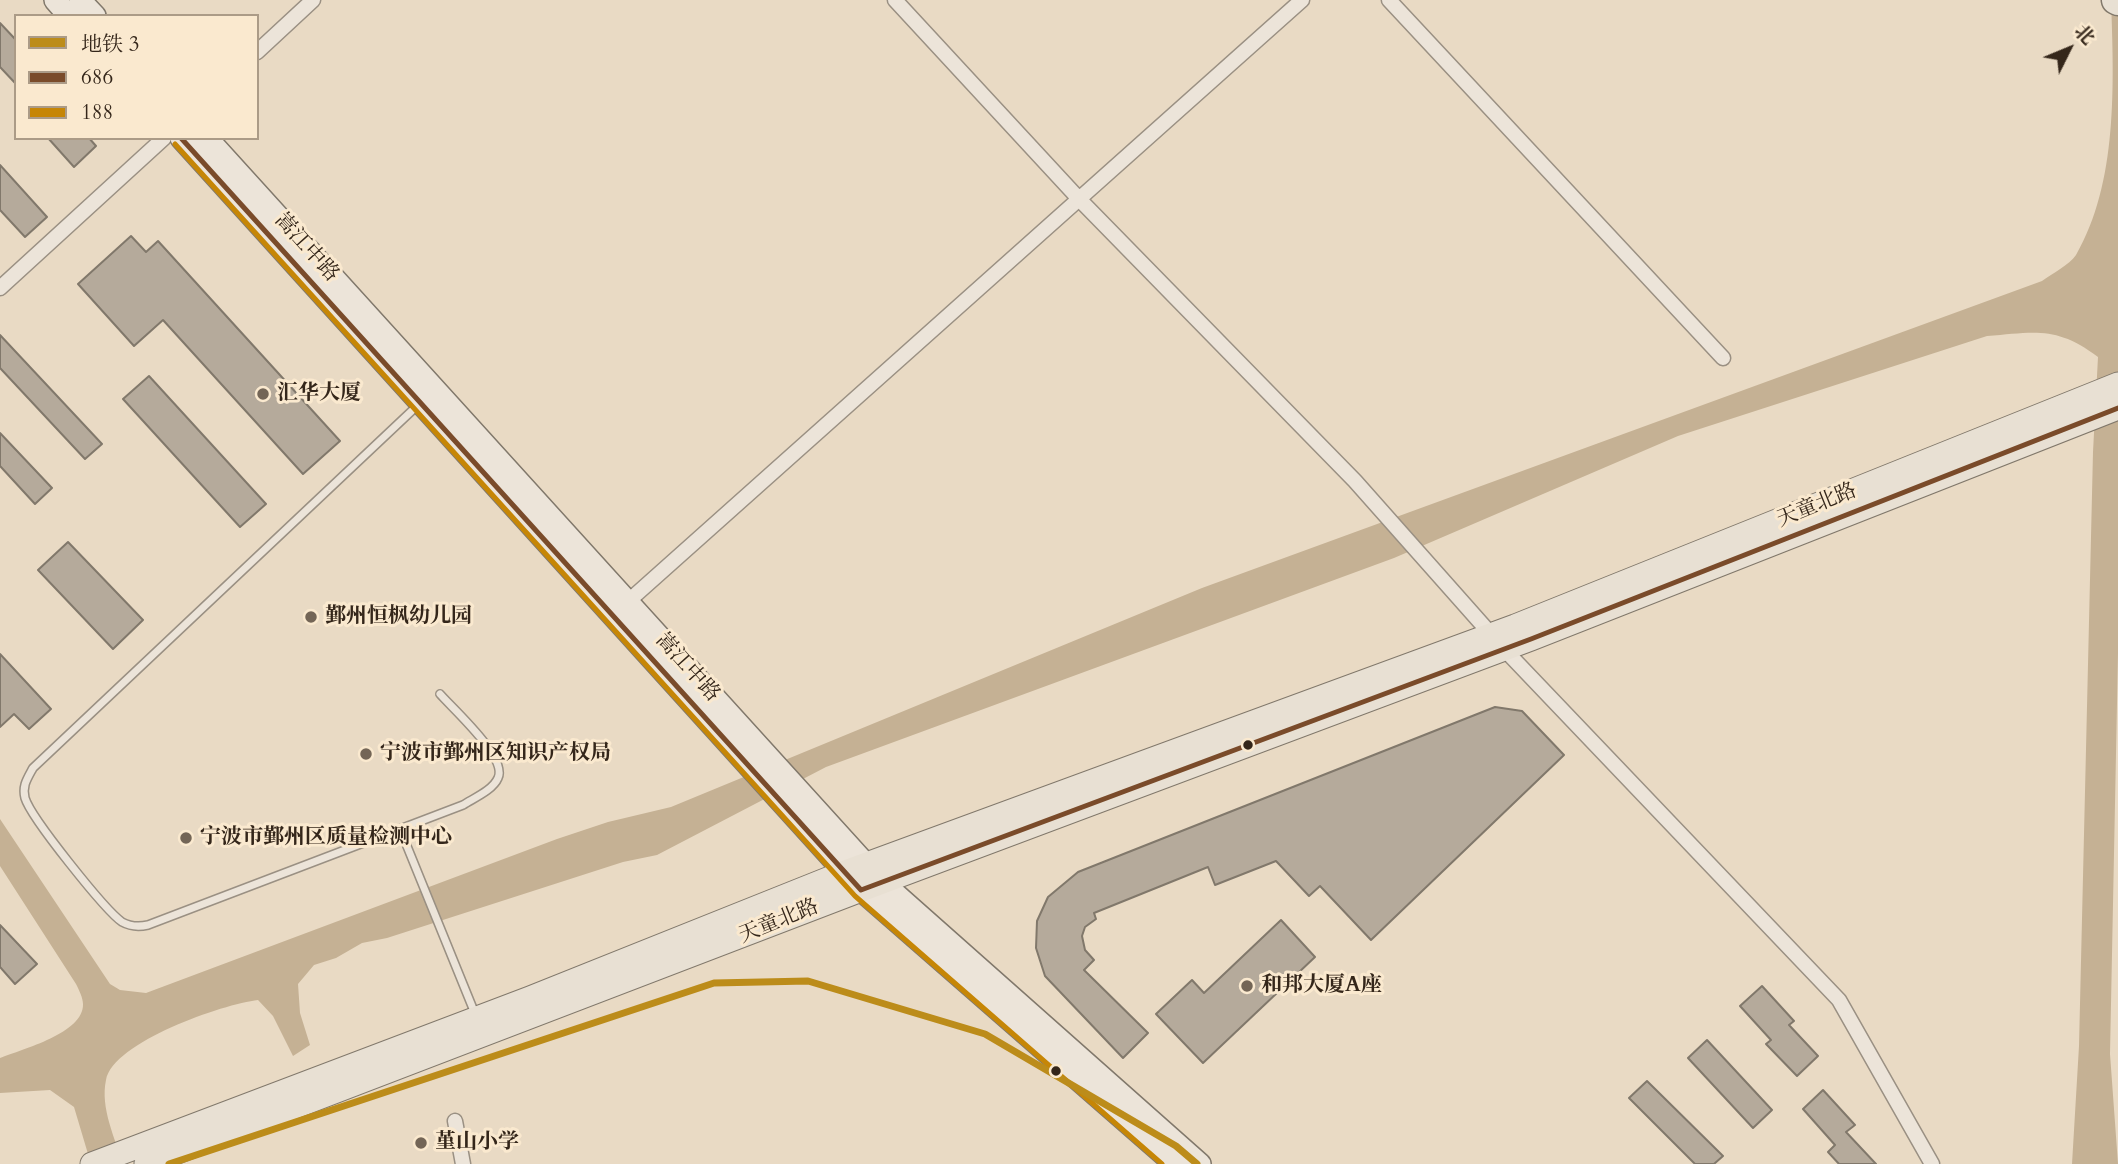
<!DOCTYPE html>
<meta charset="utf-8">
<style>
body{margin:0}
#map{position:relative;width:2118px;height:1164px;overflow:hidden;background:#e9dac4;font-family:Cardo,"Noto Serif SC",serif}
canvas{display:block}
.legend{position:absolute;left:14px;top:14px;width:245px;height:126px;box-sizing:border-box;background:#fae9cf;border:2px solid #ab9b87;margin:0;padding:9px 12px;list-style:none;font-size:21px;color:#34261a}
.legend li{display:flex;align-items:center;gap:14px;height:35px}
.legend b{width:35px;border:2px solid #ab9b87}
.north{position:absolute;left:2034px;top:14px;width:70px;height:70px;-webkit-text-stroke:5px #fae9cf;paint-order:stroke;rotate:47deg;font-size:19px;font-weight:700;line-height:28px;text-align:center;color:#34261a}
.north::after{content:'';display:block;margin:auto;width:24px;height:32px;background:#34261a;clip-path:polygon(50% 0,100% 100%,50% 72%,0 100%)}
</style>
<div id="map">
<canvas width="2118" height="1164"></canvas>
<ul class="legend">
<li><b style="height:9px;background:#bc8c1a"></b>地铁 3</li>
<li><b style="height:9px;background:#7a4b2a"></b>686</li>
<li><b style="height:9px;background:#c68606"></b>188</li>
</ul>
<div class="north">北</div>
</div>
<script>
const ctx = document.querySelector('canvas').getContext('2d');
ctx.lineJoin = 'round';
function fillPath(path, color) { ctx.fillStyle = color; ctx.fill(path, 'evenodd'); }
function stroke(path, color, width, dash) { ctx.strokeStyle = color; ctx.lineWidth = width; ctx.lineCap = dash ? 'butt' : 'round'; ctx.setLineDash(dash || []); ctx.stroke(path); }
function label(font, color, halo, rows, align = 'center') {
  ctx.font = font + ' Cardo,"Noto Serif SC",serif'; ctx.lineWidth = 6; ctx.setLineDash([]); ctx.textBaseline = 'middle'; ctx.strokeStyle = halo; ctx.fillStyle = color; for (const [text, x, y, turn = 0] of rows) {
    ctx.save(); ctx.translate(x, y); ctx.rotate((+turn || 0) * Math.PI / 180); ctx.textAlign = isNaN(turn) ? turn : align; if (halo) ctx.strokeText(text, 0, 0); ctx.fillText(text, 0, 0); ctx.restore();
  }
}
fillPath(new Path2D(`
 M2111,0h7v653l-8,401 8,110h-46l7,-118 14,-594 5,-95c-41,-31 -62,-25 -111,-21l-309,100 -284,122 -568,209 -169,88 -34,7 -236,76 -25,5 -26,15 -22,7 -16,19 2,29 10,32 -17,11 -20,-40 -15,-16c-35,4 -145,42 -152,80 -6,28 9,58 17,84h-32l-17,-57 -24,-17 -50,3v-35c23,-9 84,-25 83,-54 0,-6 -4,-14 -7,-20l-76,-118v-47l110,165 10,6 26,3 411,-154 51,-17 63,-15 531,-219 840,-307c11,-8 27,-16 34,-26 42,-72 38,-171 35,-255z`), '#c5b194');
const building = new Path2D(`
 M0,23l16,17v44l-16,-17z
 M48,138h41l7,8 -22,21z
 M0,165l47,52 -22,20 -25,-27z
 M131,236l15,16 12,-11 182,200 -37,33 -140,-154 -29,26 -56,-62z
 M0,335l102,109 -17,15 -85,-91z
 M149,376l117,128 -26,23 -117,-128z
 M0,433l52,55 -17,16 -35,-38z
 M68,542l75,78 -30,29 -75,-79z
 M0,654l51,55 -22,20 -15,-15 -14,13z
 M1495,707l27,4 42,44 -193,185 -51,-54 -11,10 -33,-35 -61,24 -7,-18 -114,46 2,6 -11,8 -3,9 3,14 9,10 -10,10 64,63 -25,25 -78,-82 -9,-28 1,-27 11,-24 30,-25z
 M1281,920l34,37 -112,106 -47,-49 36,-34 12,13z
 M0,925l37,39 -22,20 -15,-17z
 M1762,986l32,35 -5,4 29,31 -21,20 -31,-32 5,-4 -31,-34z
 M1707,1040l65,70 -19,18 -65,-70z
 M1647,1081l76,75 -9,8h-19l-66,-66z
 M1823,1090l32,35 -9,7 30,32h-37l-11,-12 7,-7 -32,-36z`);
fillPath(building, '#b5aa9b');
stroke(building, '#81786b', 2);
const lane = new Path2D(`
 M418,405l-385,363c-6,11 -11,18 -8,30 6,20 80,112 97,124 9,5 17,5 26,3l315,-120c11,-7 30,-15 35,-27 10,-20 -45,-69 -58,-84
 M400,829l76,187`);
const street = new Path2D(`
 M895,0l185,200 275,281 149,168 335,351 93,164
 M1389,0l334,358
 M257,52l56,-52
 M0,288l164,-150
 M623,606l679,-606
 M455,1121l8,43`);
const secondary = new Path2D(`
 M55,0l14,16
 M80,0l15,16
 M181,138l680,752 314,274
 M207,138l675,744 318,282`);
const primary = new Path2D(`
 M92,1164l438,-166 315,-126 670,-246 603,-242
 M146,1164l715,-274 670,-251 587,-231`);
const highway = new Path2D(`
 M2116,0l2,1`);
stroke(lane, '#9a9083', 10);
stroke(street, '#9a9083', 17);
stroke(secondary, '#81786b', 24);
stroke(primary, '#81786b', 25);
stroke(highway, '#81786b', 31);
stroke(lane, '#ece4d9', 7);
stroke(street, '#ece4d9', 14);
stroke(secondary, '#ece4d9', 21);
stroke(primary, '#e8e0d3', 23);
stroke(highway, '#e8e0d3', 28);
stroke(new Path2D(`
 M181,138l680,752 670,-251 587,-231`), '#7a4b2a', 5);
stroke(new Path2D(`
 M175,144l680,752 307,268`), '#c68606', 5);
stroke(new Path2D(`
 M169,1164l545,-181 94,-2 177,53 191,112 21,18`), '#bc8c1a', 7);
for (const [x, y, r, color] of [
 [263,394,7,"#736556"],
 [311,617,7,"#736556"],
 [1248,745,6,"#34261a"],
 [366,754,7,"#736556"],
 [186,838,7,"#736556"],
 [1247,986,7,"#736556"],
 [1056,1071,6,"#34261a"],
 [421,1143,7,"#736556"]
]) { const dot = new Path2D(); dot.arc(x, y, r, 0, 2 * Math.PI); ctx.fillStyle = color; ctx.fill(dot); stroke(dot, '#fae9cf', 2.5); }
label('21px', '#34261a', '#fae9cf', [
 ["嵩江中路",306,248,48],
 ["天童北路",1817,506,-22],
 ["嵩江中路",687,668,48],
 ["天童北路",779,922,-22]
]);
label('bold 21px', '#34261a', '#fae9cf', [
 ["汇华大厦",277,394],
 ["鄞州恒枫幼儿园",325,617],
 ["宁波市鄞州区知识产权局",380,754],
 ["宁波市鄞州区质量检测中心",200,838],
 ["和邦大厦A座",1261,986],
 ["堇山小学",435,1143]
], 'left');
</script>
